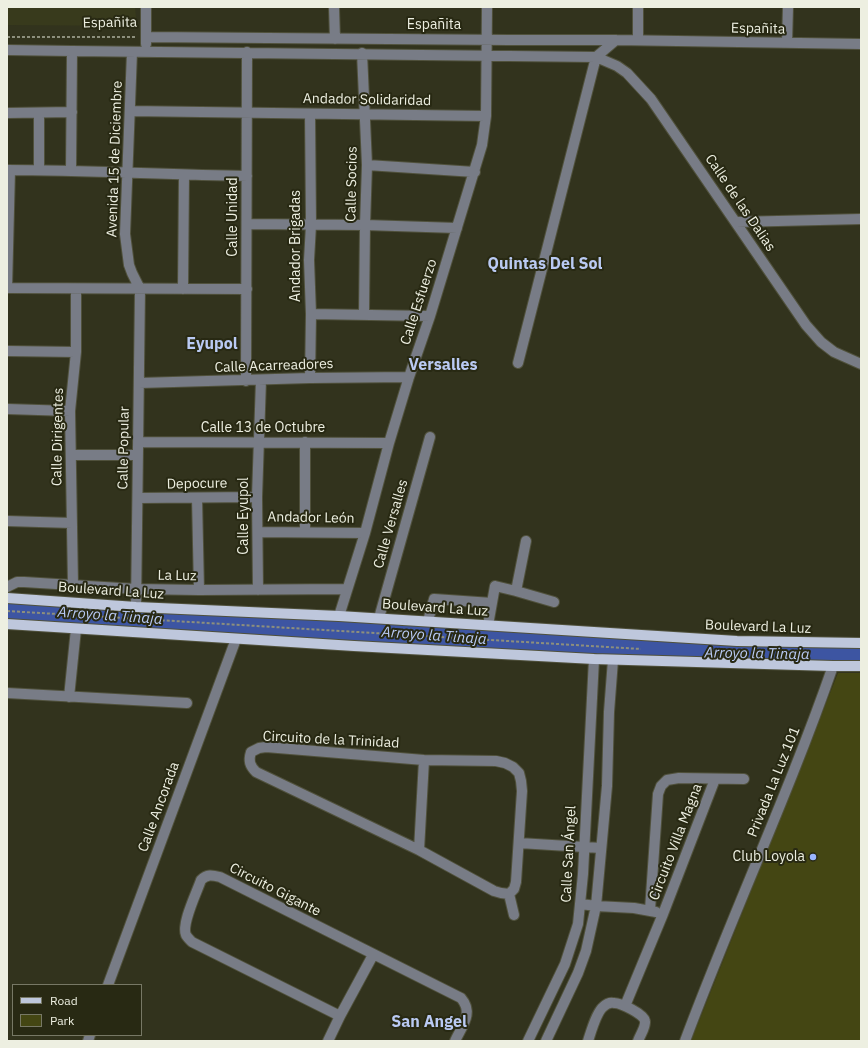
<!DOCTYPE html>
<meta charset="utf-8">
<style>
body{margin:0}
#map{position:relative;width:868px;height:1048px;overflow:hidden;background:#32331d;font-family:"IBM Plex Sans",sans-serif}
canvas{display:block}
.frame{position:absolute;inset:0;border:8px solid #edefe1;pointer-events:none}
.legend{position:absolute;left:12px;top:984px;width:130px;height:52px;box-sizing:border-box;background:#282913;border:1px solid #777865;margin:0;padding:5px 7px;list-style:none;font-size:12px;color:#edefe1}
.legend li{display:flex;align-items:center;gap:8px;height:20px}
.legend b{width:20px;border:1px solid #777865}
</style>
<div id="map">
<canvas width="868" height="1048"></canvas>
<div class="frame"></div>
<ul class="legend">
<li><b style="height:5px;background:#bec7dc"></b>Road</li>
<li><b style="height:11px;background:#444613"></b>Park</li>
</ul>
</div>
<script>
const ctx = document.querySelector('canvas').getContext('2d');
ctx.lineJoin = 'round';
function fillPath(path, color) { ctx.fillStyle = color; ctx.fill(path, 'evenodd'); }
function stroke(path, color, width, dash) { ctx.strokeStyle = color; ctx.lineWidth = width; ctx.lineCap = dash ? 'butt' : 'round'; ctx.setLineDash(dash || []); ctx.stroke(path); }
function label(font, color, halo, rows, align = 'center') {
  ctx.font = font + ' "IBM Plex Sans",sans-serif'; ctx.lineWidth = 4; ctx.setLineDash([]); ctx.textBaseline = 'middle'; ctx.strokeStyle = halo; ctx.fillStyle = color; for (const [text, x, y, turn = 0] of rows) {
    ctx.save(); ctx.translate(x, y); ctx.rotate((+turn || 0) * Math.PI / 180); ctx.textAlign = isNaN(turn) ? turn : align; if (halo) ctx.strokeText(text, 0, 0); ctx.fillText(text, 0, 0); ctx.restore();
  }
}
fillPath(new Path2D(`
 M7,7h128l2,19 -130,-1z`), '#383a1c');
fillPath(new Path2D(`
 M838,673h23v368h-170z`), '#444613');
stroke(new Path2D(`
 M7,610l718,44 136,2`), '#3d55a2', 19);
const minor = new Path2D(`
 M146,7v37
 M334,7l1,32
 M147,37l362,3h107l245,4
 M638,40v-33
 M787,43l1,-36
 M7,50l65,1 524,6 21,9 10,7 24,26 155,226 15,17 13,10 27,12
 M132,52l-7,182 4,31 3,8 8,16 -4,318
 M362,53l5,112 -2,60 -1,89
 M130,111l356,5
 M7,113l65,-1
 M39,113v57
 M367,165l108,7
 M7,170c80,0 160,5 240,6
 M71,171l1,-120
 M736,222l125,-3
 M247,224l118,1 92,3
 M7,288l240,1
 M7,288l3,-118
 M183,289l1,-114
 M311,314l119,2
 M7,351l69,1
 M518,363l78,-306 20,-17
 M310,378l1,-64 -2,-54 2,-35 -1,-111
 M246,381l1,-329
 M139,383l171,-5 99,-1
 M7,409l63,2
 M138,442l251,1
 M71,455h66
 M138,498l119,-1
 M197,498l2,92
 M7,521l65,2
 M258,532l107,1
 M305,532v-90
 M526,541l-10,50 38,11
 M73,585l-3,-174 6,-59v-63
 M7,587l10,-5h7l112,7 63,1 148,-1
 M258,590l-1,-93 4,-117
 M339,616l26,-83 24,-90 20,-66 21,-61 52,-171 4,-29 1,-109
 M379,618l51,-181
 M428,621l6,-22 58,4
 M488,625l7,-39 21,5
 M7,693l180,10
 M69,697l7,-68
 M266,747l158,13 72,1 9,2 8,4 6,6 2,8 1,10 -6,91 -2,7 -5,5 -8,-1 -7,-2 -75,-41 -163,-78c-6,-6 -8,-11 -5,-20l8,-4z
 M519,843l82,5
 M419,850l5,-90
 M509,894l5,21
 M581,904l15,2 38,2 22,4
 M650,910l8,-116 3,-8 6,-6 12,-2 65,1
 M108,985l128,-346
 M625,1006l38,-92 52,-135
 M340,1016l-148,-74c-2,-2 -5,-5 -6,-7 -5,-11 11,-43 15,-55 6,-6 11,-5 19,-3l241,121c13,15 1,28 -6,43
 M88,1041l2,-6
 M328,1041l12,-25 33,-61
 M528,1041l37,-77 13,-40 5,-50 11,-215
 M546,1041l32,-68 8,-22 10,-45 11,-120 2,-74 4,-52
 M588,1041c3,-9 8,-28 15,-34 3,-3 7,-5 11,-4 7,0 30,11 31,18 1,6 -5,14 -7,20
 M685,1041c47,-126 104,-248 148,-375`);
const major = new Path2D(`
 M7,598l129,9 203,9 398,25 124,2
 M7,624l347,22 240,13 239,7h28`);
stroke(minor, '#50513c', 12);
stroke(major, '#50513c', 12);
stroke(new Path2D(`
 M7,37h129
 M7,611l634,38`), '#8d8f7d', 2, [3, 2]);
stroke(minor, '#787c86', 10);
stroke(major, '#bec7dc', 10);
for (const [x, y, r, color] of [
 [813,857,4,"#9ab5fd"]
]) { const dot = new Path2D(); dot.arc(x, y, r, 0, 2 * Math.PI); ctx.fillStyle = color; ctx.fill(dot); stroke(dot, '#282913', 1.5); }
label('14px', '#edefe1', '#282913', [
 ["Españita",110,23,-1],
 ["Españita",434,25],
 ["Españita",758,29,1],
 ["Andador Solidaridad",367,100,1],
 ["Avenida 15 de Diciembre",115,159,-88],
 ["Calle Socios",352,184,-89],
 ["Calle de las Dalias",740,203,56],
 ["Calle Unidad",233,217,-90],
 ["Andador Brigadas",296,246,-90],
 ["Calle Esfuerzo",419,302,-72],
 ["Calle Acarreadores",274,366,-2],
 ["Calle 13 de Octubre",263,428],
 ["Calle Dirigentes",58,437,-89],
 ["Calle Popular",124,448,-89],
 ["Depocure",197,484,-1],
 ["Calle Eyupol",244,516,-90],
 ["Andador León",311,518,1],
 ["Calle Versalles",391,524,-74],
 ["La Luz",177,576,1],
 ["Boulevard La Luz",111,591,4],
 ["Boulevard La Luz",435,608,4],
 ["Boulevard La Luz",758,627,2],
 ["Circuito de la Trinidad",331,740,3],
 ["Privada La Luz 101",774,782,-68],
 ["Calle Ancorada",159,807,-70],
 ["Circuito Villa Magna",676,842,-69],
 ["Calle San Ángel",569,854,-87],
 ["Circuito Gigante",275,890,27]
]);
label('14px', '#edefe1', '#282913', [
 ["Club Loyola",805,857]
], 'right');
label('italic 15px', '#b8c9f4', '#282913', [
 ["Arroyo la Tinaja",110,616,4],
 ["Arroyo la Tinaja",434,636,4],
 ["Arroyo la Tinaja",757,654,1]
]);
label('bold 16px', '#bacaf3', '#282913', [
 ["Quintas Del Sol",545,264],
 ["Eyupol",212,344],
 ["Versalles",443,365],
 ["San Angel",429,1022]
]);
</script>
